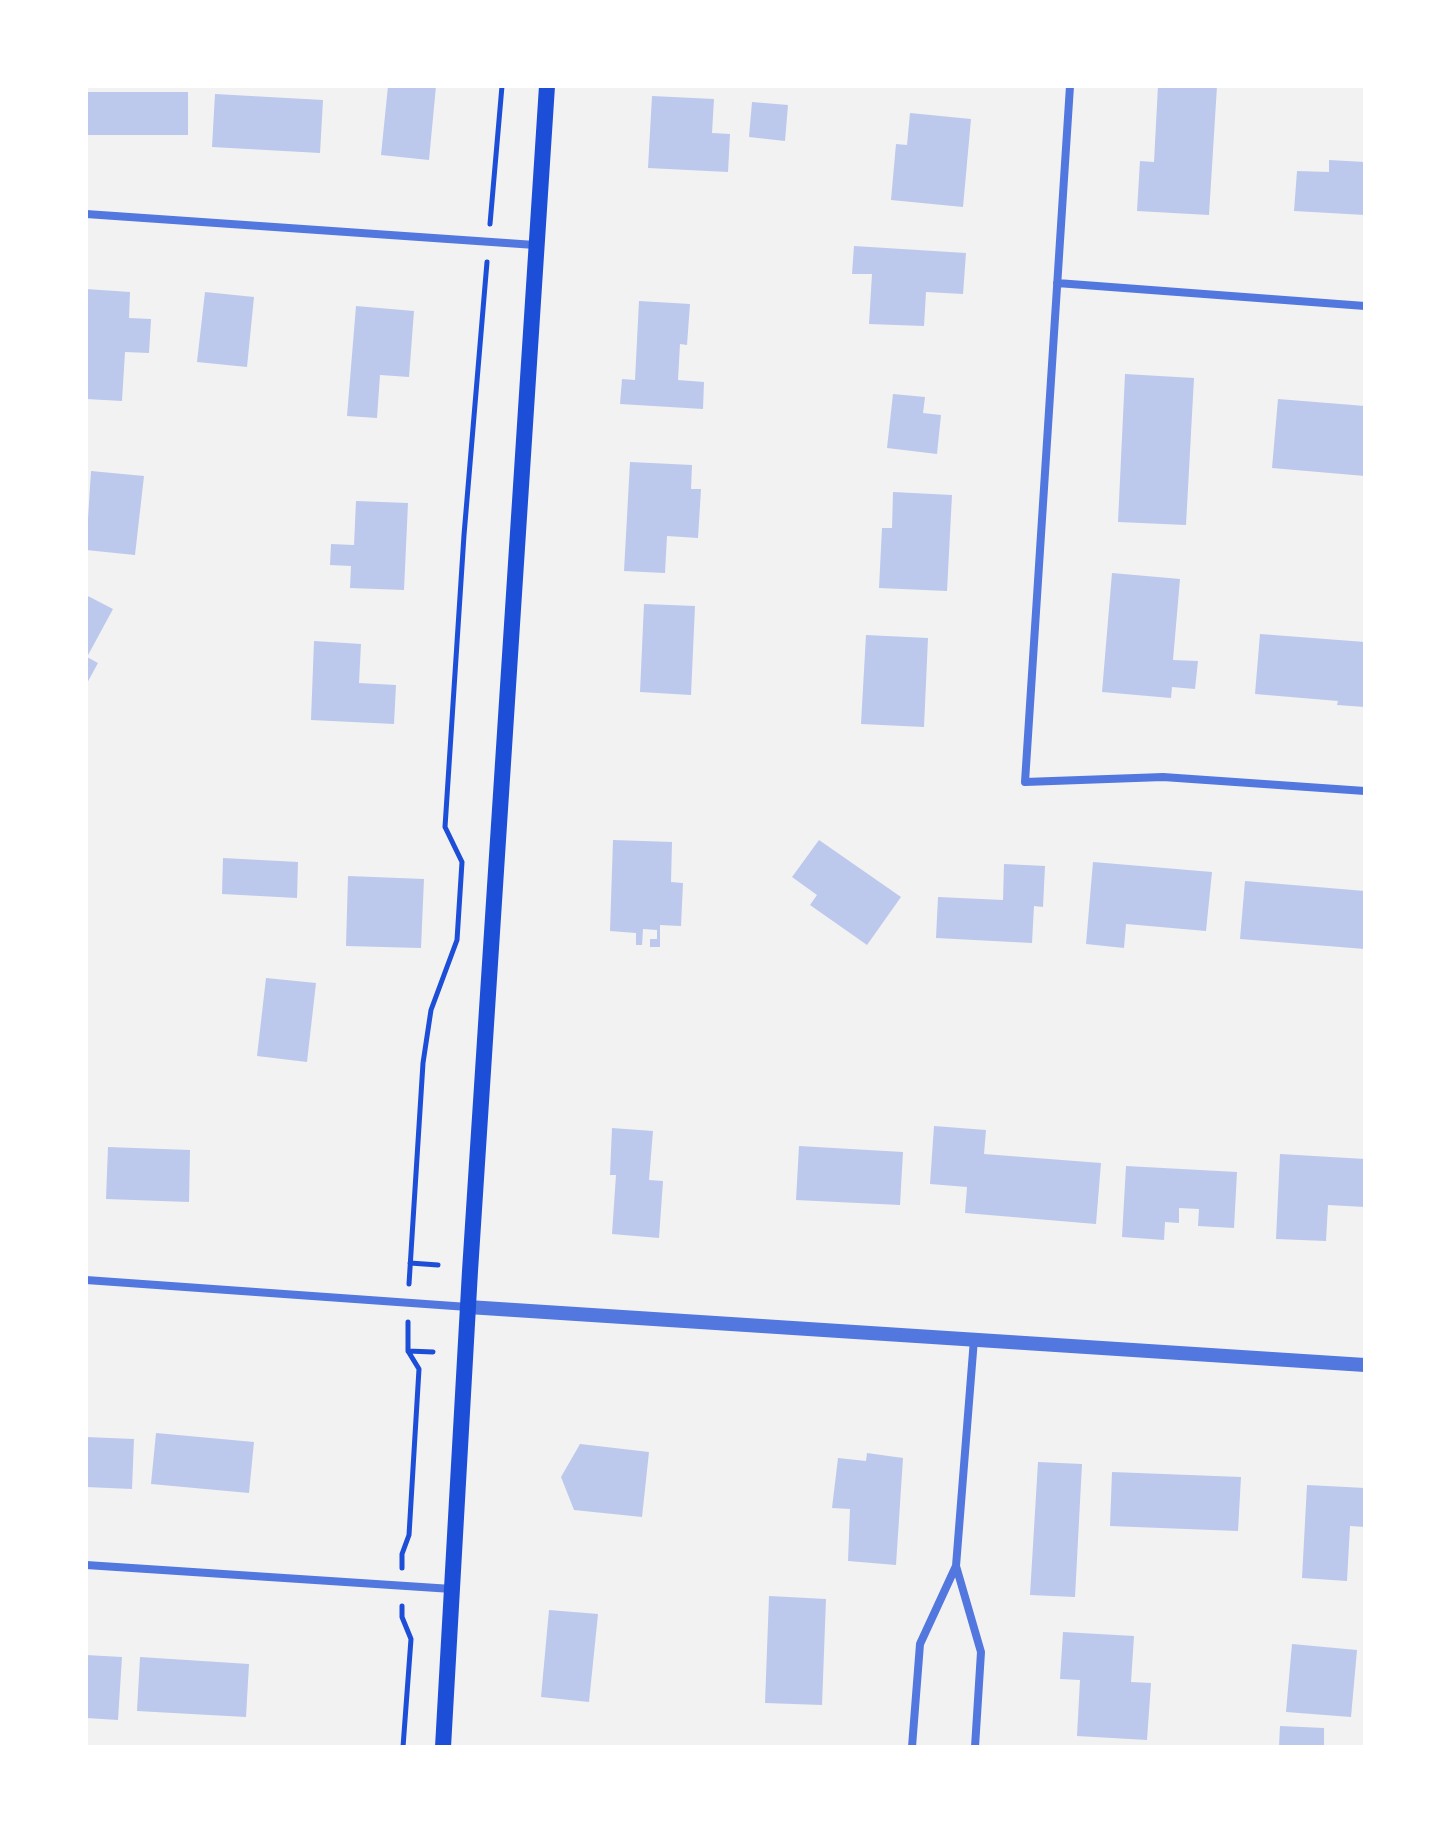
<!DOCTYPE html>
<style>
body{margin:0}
#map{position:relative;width:1451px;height:1833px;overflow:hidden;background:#f2f2f2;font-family:Mulish,sans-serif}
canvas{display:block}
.frame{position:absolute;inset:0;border:88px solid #fff;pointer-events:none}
</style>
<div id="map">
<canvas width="1451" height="1833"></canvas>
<div class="frame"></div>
</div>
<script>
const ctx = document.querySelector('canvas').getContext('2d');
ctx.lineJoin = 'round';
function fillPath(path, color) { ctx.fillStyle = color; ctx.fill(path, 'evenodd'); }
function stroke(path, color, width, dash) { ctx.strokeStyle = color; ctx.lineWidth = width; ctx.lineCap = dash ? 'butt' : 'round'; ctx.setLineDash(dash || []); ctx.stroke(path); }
fillPath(new Path2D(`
 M388,86h48l-7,74 -48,-5z
 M1158,86h59l-8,129 -72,-4 3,-50 14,1z
 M86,92h102v43h-102z
 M215,94l108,6 -3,53 -108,-6z
 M652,96l62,3 -2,34 18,1 -2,38 -80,-4z
 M752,102l36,3 -3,36 -36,-4z
 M910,113l61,6 -8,88 -72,-7 5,-56 11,1z
 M1329,160l36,2v53l-71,-4 3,-40 32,1z
 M854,246l112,7 -3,41 -37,-2 -2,34 -55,-2 3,-50h-20z
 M86,289l44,3 -1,26 22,1 -2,34 -24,-1 -3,49 -36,-2z
 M205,292l49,5 -7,70 -50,-5z
 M639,301l51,3 -3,41 -7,-1 -2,36 26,2 -1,27 -83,-5 2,-25 13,1z
 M356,306l58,5 -5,66 -29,-2 -3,43 -30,-2z
 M1125,374l69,4 -8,147 -68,-3z
 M893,394l32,3 -2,16 18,2 -4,39 -50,-6z
 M1278,399l87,7v70l-93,-8z
 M630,462l62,3 -1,24h10l-3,49 -31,-2 -2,37 -41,-2z
 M91,471l53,5 -9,79 -49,-5z
 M893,492l59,3 -5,96 -68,-3 3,-60h10z
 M356,501l52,2 -4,87 -54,-2 1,-22 -21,-1 1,-21 23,1z
 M1112,573l68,6 -7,81 25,1 -3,28 -23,-2 -1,11 -69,-6z
 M86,595l27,14 -26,48 11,6 -12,22z
 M644,604l51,2 -4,89 -51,-3z
 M1260,634l105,8v65l-28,-2 1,-4 -83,-7z
 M866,635l62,3 -4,89 -63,-3z
 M314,641l47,3 -2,39 37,2 -2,39 -83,-4z
 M613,840l59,2 -1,40 12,1 -2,43 -21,-1v22h-10v-8h7v-9l-14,-1 -1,16h-6v-12l-26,-2z
 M819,840l82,57 -34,48 -57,-40 7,-10 -25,-18z
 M223,858l75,4 -1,36 -75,-4z
 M1093,862l119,10 -6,59 -80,-7 -2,24 -38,-4z
 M1004,864l41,2 -2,41 -9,-1 -2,37 -96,-5 2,-41 65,3z
 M348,876l76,3 -3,69 -75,-2z
 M1245,881l120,10v58l-125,-10z
 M266,978l50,5 -9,79 -50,-6z
 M934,1126l52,4 -2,24 117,9 -5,61 -131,-11 2,-26 -37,-3z
 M612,1128l41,3 -4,49 14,1 -4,57 -47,-4 4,-59h-6z
 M799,1146l104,6 -3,53 -104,-5z
 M108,1147l82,3 -1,52 -83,-3z
 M1280,1154l85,5v48l-37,-2 -2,36 -50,-2z
 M1126,1166l111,6 -3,56 -36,-2 1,-17 -20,-1v15l-14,-1 -1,18 -42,-3z
 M156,1433l98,9 -5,51 -98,-9z
 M86,1437l48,2 -2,50 -46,-2z
 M580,1444l69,8 -7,65 -68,-7 -13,-33z
 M867,1453l36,5 -7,107 -48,-4 2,-52 -18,-1 6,-50 28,3z
 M1038,1462l44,2 -7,133 -45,-2z
 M1112,1472l129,5 -3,54 -128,-5z
 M1307,1485l58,3v39l-15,-1 -3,55 -45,-3z
 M769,1596l57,3 -4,106 -57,-2z
 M549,1610l49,4 -9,88 -48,-5z
 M1063,1632l71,4 -3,46 20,1 -4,57 -70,-4 3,-56 -20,-1z
 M1292,1644l65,6 -6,67 -65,-5z
 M86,1655l36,2 -4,63 -32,-2z
 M140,1657l109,7 -3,53 -109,-6z
 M1280,1726l44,2v19h-45z`), '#bdc9ec');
stroke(new Path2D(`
 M490,224l12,-138
 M410,1263l28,2
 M409,1284l14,-221 8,-53 26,-70 5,-78 -17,-35 19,-292 23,-273
 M408,1351l25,1
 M402,1568v-14l7,-19 10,-166 -11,-18v-29
 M402,1606v11l9,22 -8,108`), '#1d4ed8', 5);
stroke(new Path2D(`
 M1070,86l-45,696 138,-5 202,14
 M86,214l449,31
 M1057,283l308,23
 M86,1280l382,27
 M86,1565l366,24
 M956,1566l25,86 -6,95
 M912,1747l8,-103 36,-78 18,-227`), '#5277de', 8);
stroke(new Path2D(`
 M468,1307l897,58`), '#5277de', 14);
stroke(new Path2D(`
 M443,1747l27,-476 77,-1185`), '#1d4ed8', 16);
</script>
